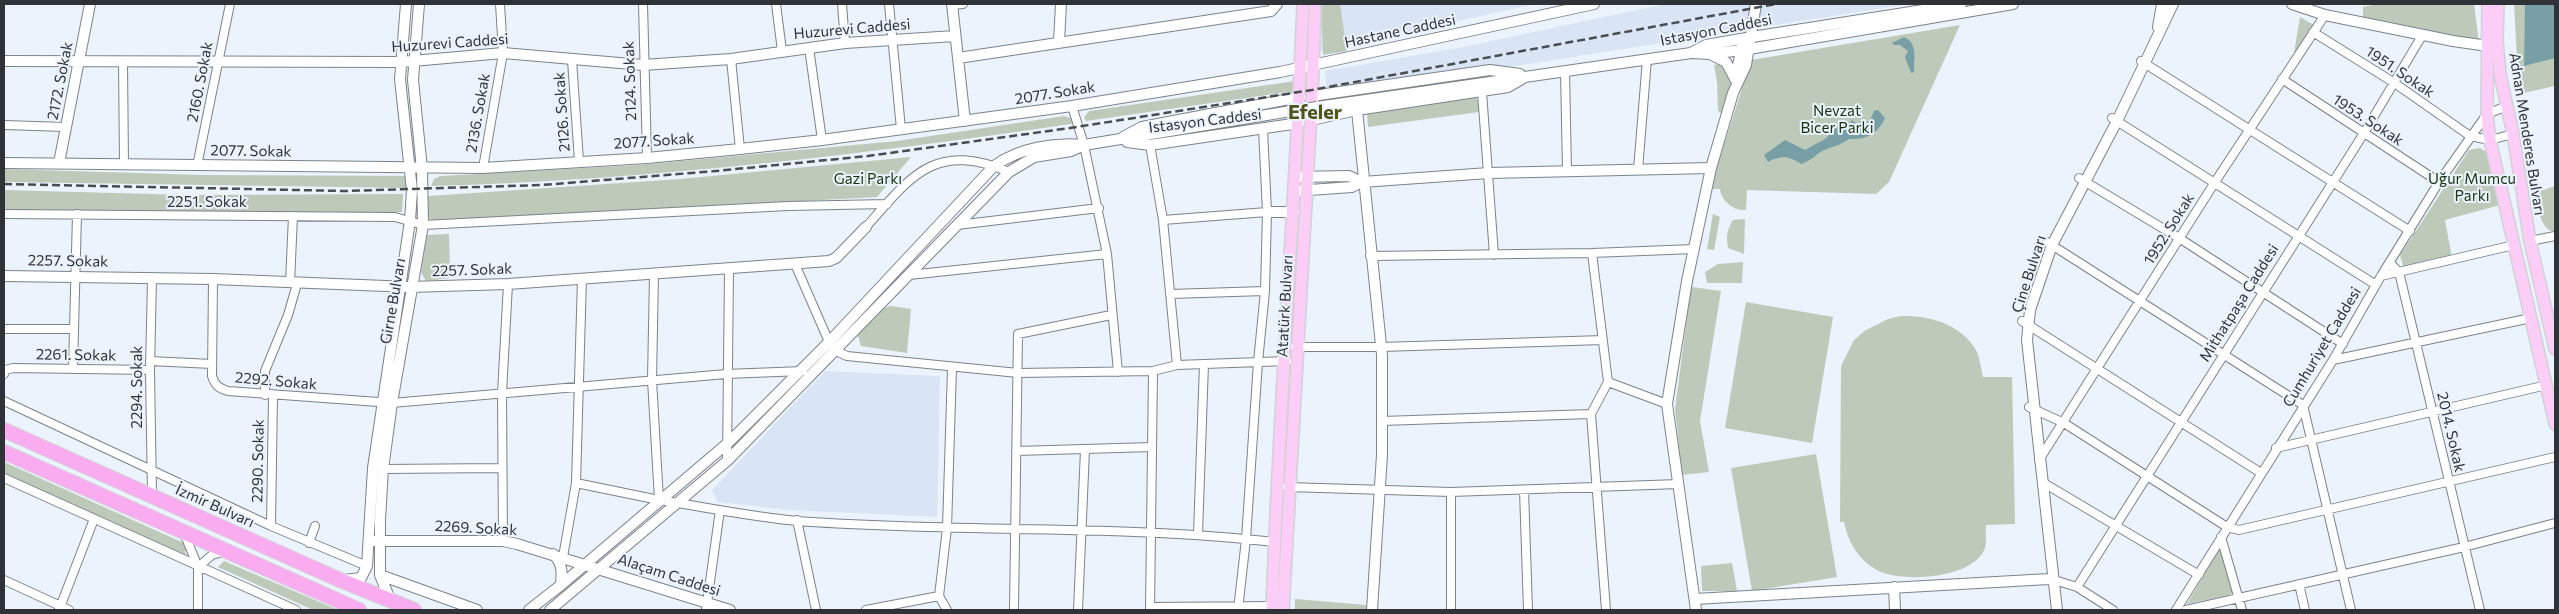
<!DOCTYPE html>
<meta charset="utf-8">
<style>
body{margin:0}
#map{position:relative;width:2559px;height:614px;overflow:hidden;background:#ebf3fd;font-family:Commissioner,sans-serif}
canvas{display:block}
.frame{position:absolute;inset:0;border:5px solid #2f3236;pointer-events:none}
</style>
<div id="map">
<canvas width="2559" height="614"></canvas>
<div class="frame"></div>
</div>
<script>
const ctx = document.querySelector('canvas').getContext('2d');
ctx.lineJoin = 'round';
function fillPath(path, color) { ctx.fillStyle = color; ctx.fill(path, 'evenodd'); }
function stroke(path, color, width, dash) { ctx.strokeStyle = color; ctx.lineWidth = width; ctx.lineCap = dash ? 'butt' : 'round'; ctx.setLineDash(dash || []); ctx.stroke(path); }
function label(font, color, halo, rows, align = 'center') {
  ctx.font = font + ' Commissioner,sans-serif'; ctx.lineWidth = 4; ctx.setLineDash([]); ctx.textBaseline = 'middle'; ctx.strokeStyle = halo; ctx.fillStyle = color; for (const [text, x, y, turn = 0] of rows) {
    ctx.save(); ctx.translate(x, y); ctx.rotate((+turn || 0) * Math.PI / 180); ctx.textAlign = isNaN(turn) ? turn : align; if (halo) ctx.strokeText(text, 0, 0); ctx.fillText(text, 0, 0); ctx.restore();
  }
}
fillPath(new Path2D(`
 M1320,4h215l-216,48z
 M1665,4h244l-387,61 -195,27 -2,-21 138,-24z
 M825,371l115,5 -3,141 -149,-7 -70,-8 -6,-12z`), '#d9e5f4');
fillPath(new Path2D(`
 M1321,4h19l7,47 -24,4z
 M2378,4h96l5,39 -116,-24v-12z
 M2514,4h41v82l-36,8z
 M2300,17l14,8 -21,34z
 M1960,25l-71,157 -13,12 -129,-4 -1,20c-12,1 -25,-9 -26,-21h-10l41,-129z
 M1722,63c16,19 7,30 0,51l-4,-3 -1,-29 -3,-17z
 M1295,81v10l-209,30 -2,-4 5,-6z
 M1477,97l2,15 -111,15 -1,-15z
 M1064,116l12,4 1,3c-215,32 -429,57 -646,63l3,-7 7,-3 197,-11 259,-24z
 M2480,148l8,5 12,52 -55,15 7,38 -48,11 -4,-14 69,-105z
 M911,157l-34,40 -440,24 -9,-2 -4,-18 5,-5 251,-17z
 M4,169l200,6 202,1 4,12 -406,-6z
 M2555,186v46c-15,-1 -18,-28 -18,-40z
 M4,190l183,5 216,-1 -1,18 -297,1 -101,-3z
 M1713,214l7,3 -6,33 -7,-1z
 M1745,219l-1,35 -16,-6c-2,-12 -1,-18 5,-28z
 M449,234l1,44 -24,3 -5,-9 6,-37z
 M1743,262l-1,21h-35l-2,-11 13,-8z
 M1691,287l30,4 -21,130 9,51 -27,3 -7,-66z
 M1746,302l87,15 -21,126 -87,-15z
 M891,306l20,3 -4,44 -46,-7 -3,-10c5,-11 20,-28 33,-30z
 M1900,316c29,-1 61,8 76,34 4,8 5,19 7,27h29l3,147 -29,1c-1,7 1,17 -1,23 -10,31 -87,36 -110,21 -17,-10 -27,-27 -31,-47h-4l1,-156 13,-26 12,-10 22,-11z
 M1816,454l21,123 -85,14 -21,-123z
 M4,462l182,82 -1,13 -181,-84z
 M2221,546l13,48 -47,10z
 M224,561l114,49h-25l-95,-43z
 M1732,563l5,28h-35l-1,-25z
 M1295,599l71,6v5h-71z`), '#bdcab9');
fillPath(new Path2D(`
 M2525,4h30v54l-31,8z
 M1904,37c14,6 10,21 10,35l-3,1 -6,-16 3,-6 -8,-6h-6l-2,-2z
 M1878,110l7,8c-7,16 -19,22 -36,21 -9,7 -21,8 -30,14 -7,5 -9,8 -18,11 -12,-8 -19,-9 -33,-2l-4,-7 21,-15 20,10 20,-11 16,-16 8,1 3,-4 6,5 4,-5 4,3 4,-2 4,-10z`), '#789fa6');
const street = new Path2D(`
 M643,4l4,154
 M776,4l6,47
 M842,4l3,39
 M889,4l12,125
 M952,5l11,-1
 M2313,32l80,50 77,54 20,4 23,-6
 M809,48l13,92
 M731,59l9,90
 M572,60l7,101
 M2141,61l269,170
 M123,62l1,102
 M1565,71l2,100
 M2282,79l157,103
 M1482,92l12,163
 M1072,106l12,39 23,109 11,118
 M2112,118l264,167
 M4,125l62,2
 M1150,145l13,75 14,145
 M197,166l33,-162
 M483,168l20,-115 -3,-49
 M1638,170l9,-111
 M2079,178l100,60 164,106
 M4,214l391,3 28,8 365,-19 99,-2
 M1163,220l104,-8
 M957,225l142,-17
 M866,227c46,-52 69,-86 143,-55
 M2530,241l25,-5
 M2047,242l256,163 48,205
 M1592,253l16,129 59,22
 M1370,256l222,-3 102,-4
 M2390,263l9,9 81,338
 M795,264l34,78 5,8 13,6 171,17 135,-2 24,-6 110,-4
 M654,274l-2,106 7,120c46,7 92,17 139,21 159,12 318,3 477,21
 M909,275l198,-21
 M2381,276l133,-31
 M152,278l-2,92 2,126
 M213,279l-1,97c3,9 6,12 16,15l164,12 334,-29 77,-3
 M290,283l3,-67
 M1170,294l95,-3
 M2022,321l239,152
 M4,329h70
 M1295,347h86l222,-7
 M2333,360l198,-42
 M150,361l62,3
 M73,369l4,-155
 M4,374l1,-4 8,-2 137,2
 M265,395v-24l23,-56 9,-31
 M4,401l267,125 96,40
 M2029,407l35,16 163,104 12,3 316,-73
 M1591,414l15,196
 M1382,421l209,-7 17,-32
 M2276,448l271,-63
 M1016,451l136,-4
 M2039,460l176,-278 110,-167
 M727,461l2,-192
 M383,469l119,-1
 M4,478l292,132
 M2042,482l157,93
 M576,483l83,17
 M1287,487l164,5 228,-8
 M1524,490l4,120
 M1451,492v118
 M797,520l19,90
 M271,526l2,-130
 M184,533l14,34v43
 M1198,534l6,-170
 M2221,537l21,73
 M503,541l-1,-148 6,-109
 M309,543l6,-17
 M563,557l13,-74 6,-205
 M198,567l14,-12 14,-4
 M2051,579l26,8 36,23
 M4,580l65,30
 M2299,584l6,26
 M2077,587l287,-454 59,-99
 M1150,607l122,-1
 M59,610l35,-91
 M706,610l14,-100
 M866,610l73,-14
 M947,610l-8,-14 8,-68 5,-160
 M1014,610l4,-276 93,-19
 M1078,610l7,-160
 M1150,610l3,-239
 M1238,610l8,-71 12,-177 7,-71 2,-79 -4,-83
 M2176,610l157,-250 48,-84 58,-94 48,-68 20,-8
 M2186,610l278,-63 91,-24`);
const secondary = new Path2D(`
 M952,4l13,117
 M2292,4l33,11 128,26 35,5
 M2158,27l4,-23
 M1059,42l2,-38
 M1692,53l18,1 39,-5 264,-45
 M1710,54l16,8 9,17
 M958,58l313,-47 6,-7
 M4,61l397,1 102,-9 140,12 88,-6 114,-16 110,-7
 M1735,79l7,-33
 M1312,96l178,-26 30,4
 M1317,107l374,-54 15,-8 46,-8 209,-33
 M1357,110l25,245v100l-10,155
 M1311,120l46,-10 151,-23 14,-8
 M1123,137l19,-10 158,-30
 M1127,142l23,3 149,-22
 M4,163l479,5 164,-10 93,-9 82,-9 250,-34 208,-34 314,-68
 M59,163l31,-159
 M1296,177l53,-1 13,6
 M1295,191l57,-4 10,-5 127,-9 222,-5
 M1267,212h27
 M4,276l209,3 197,8 98,-3 321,-23 7,-3 30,-31
 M374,541h129l14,3 213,66
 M553,554c10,9 9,19 8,31
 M380,575l97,35
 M344,580l17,-2 6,-12 6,-98 37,-247 2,-31 -12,-111 6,-75
 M1894,587l1,23
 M1695,599l354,-20
 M391,602l-11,-27v-55l3,-51 9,-66 31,-178 -1,-56 -9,-89 6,-76
 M529,610l32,-25 168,-143 100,-100 165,-176c25,-18 60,-24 90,-21l207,-34
 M550,610l177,-149 282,-289 25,-15 37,-6 11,-5
 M1696,610l-29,-206 20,-123 24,-113 22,-75 13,-28 10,-61
 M2057,610l-30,-270 3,-30 22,-65 65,-124 56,-117`);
const primary = new Path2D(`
 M2488,4l-1,110 3,26 65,284
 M2498,4l-1,36 3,34 13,60 17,107 25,108
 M1272,610c7,-202 23,-404 31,-606
 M1283,610l29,-514 3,-92`);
const highway = new Path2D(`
 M4,430l336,150 74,30
 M4,452l355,158`);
stroke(street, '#7c838b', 10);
stroke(secondary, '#7c838b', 12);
stroke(primary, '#d1d2d3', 14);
stroke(highway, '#d1d2d3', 16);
stroke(street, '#fff', 8);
stroke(secondary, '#fff', 10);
stroke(primary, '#fccdf6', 11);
stroke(highway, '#faacf0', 14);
stroke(new Path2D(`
 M4,184l340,7 198,-6 174,-14 152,-15 202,-28 242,-38 464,-86`), '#494d52', 2.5, [8, 4]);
const secondaryBridge = new Path2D(`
 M1291,111l26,-4`);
stroke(secondaryBridge, '#7c838b', 12, []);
stroke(secondaryBridge, '#fff', 10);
label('15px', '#2f3236', '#ebf3fd', [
 ["Huzurevi Caddesi",852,29,-5],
 ["Istasyon Caddesi",1716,30,-11],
 ["Hastane Caddesi",1400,31,-12],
 ["Huzurevi Caddesi",450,43,-4],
 ["1951. Sokak",2400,72,34],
 ["2172. Sokak",60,81,-79],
 ["2124. Sokak",630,81,-92],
 ["2160. Sokak",200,82,-79],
 ["2077. Sokak",1055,93,-9],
 ["2126. Sokak",562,112,-94],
 ["2136. Sokak",478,113,-80],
 ["1953. Sokak",2368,120,33],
 ["Istasyon Caddesi",1205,121,-7],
 ["Adnan Menderes Bulvarı",2527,134,81],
 ["2077. Sokak",654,141,-4],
 ["2077. Sokak",251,151,1],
 ["2251. Sokak",207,202],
 ["1952. Sokak",2169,229,-58],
 ["2257. Sokak",68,261,1],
 ["2257. Sokak",472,270,-2],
 ["Çine Bulvarı",2029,274,-72],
 ["Girne Bulvarı",393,301,-80],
 ["Mithatpaşa Caddesi",2239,303,-58],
 ["Atatürk Bulvarı",1285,306,-87],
 ["Cumhuriyet Caddesi",2322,347,-59],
 ["2261. Sokak",76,355,1],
 ["2292. Sokak",276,381,5],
 ["2294. Sokak",137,387,-90],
 ["2014. Sokak",2451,432,77],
 ["2290. Sokak",258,461,-89],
 ["İzmir Bulvarı",215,506,24],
 ["2269. Sokak",476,528,3],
 ["Alaçam Caddesi",669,575,18]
]);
label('15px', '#16330b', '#ebf3fd', [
 ["Nevzat",1837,111],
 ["Bicer Parki",1837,128],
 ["Gazi Parkı",868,179],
 ["Uğur Mumcu",2472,179],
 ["Parkı",2472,196]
]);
label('bold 20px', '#505318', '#ebf3fd', [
 ["Efeler",1315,112]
]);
</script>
